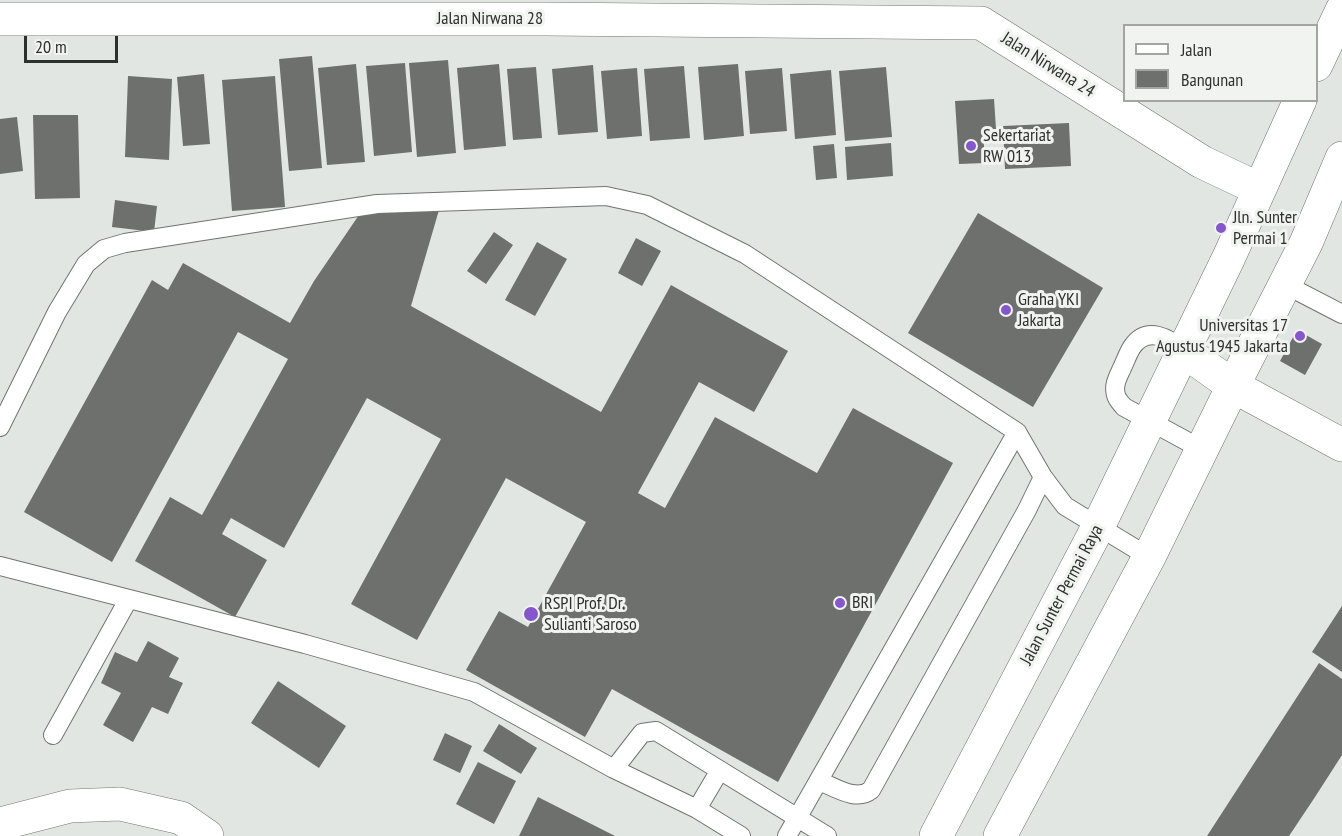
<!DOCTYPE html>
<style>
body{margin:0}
#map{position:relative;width:1342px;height:836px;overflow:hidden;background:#e2e6e3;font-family:"PT Sans Narrow",sans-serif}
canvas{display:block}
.legend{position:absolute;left:1123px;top:24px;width:195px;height:78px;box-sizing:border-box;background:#f0f3f0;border:2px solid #a2a5a2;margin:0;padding:8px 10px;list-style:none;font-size:18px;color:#2e302e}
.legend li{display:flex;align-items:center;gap:12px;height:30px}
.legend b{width:30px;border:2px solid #a2a5a2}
.scale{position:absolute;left:24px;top:36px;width:94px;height:27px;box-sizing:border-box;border:3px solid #2e302e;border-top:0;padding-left:8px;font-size:18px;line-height:21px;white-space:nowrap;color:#2e302e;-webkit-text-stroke:4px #f0f3f0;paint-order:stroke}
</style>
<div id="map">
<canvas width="1342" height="836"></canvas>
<ul class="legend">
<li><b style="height:8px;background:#fff"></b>Jalan</li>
<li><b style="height:16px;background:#6d706d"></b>Bangunan</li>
</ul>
<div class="scale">20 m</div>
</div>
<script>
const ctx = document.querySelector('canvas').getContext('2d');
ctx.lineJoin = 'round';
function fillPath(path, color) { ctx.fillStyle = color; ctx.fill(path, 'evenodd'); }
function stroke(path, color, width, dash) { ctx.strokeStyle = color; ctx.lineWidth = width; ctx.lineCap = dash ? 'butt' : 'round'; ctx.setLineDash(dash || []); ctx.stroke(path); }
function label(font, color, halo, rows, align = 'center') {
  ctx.font = font + ' "PT Sans Narrow",sans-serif'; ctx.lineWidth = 6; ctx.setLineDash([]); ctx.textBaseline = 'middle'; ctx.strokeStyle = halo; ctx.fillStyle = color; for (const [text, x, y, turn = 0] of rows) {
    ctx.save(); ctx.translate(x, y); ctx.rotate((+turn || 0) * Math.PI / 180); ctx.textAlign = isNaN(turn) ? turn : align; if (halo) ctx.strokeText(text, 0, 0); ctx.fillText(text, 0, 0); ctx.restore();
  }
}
fillPath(new Path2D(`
 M312,56l10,112 -33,3 -10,-112z
 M448,60l8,93 -39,4 -8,-94z
 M405,63l7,89 -38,4 -8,-90z
 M356,64l9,98 -38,3 -9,-97z
 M499,64l7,82 -42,4 -7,-82z
 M738,64l6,72 -40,4 -6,-73z
 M593,65l5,67 -40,3 -6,-66z
 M684,66l6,72 -40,3 -6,-72z
 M536,67l6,71 -29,2 -6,-71z
 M886,67l6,70 -47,4 -6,-70z
 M637,68l5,68 -35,3 -6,-68z
 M782,68l5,63 -37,3 -5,-63z
 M831,70l5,65 -41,4 -5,-65z
 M204,74l6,70 -27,2 -6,-69z
 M128,76l44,3 -3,81 -44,-3z
 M275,76l10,131 -53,4 -10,-131z
 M994,99l2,30 -13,1 2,33 -26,1 -4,-63z
 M33,115h45l2,83 -45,1z
 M17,117l6,54 -23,3v-55z
 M1069,123l2,43 -66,3 -2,-43z
 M891,143l2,33 -46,4 -2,-33z
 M834,144l3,34 -21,2 -3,-34z
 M115,200l42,6 -3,26 -42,-5z
 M439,210l-28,96 190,106 70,-127 117,66 -34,61 -55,-30 -61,111 27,15 50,-91 102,56 36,-65 100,55 -175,319 -166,-93 -27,48 -119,-67 33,-59 29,16 58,-105 -80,-44 -89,162 -66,-36 90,-165 -74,-41 -83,150 -53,-30 -9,16 45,26 -32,57 -100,-56 35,-64 32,18 86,-156 -50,-27 -126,230 -88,-50 128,-232 16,10 15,-27 107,60 24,-42 47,-69z
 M978,213l125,75 -70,119 -125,-74z
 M494,232l19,13 -27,39 -19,-13z
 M636,238l25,13 -19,35 -24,-13z
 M537,242l30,17 -32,57 -30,-16z
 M1297,330l25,14 -17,31 -25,-14z
 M1342,606v66l-30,-20z
 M148,641l31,17 -10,19 14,6 -15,31 -16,-7 -19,35 -30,-17 18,-32 -20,-10 14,-31 22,10z
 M1319,663l23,16v76l-27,42 -26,39h-82z
 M278,681l68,45 -27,42 -68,-45z
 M499,724l38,24 -16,26 -38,-23z
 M445,733l27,13 -12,27 -27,-13z
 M478,762l38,19 -22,43 -38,-20z
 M538,797l77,39h-96z`), '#6d706d');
const lane = new Path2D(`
 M1284,284l58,30
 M1184,351c-15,-13 -37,-26 -52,-4 -4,6 -7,15 -10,21 -4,9 -9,17 -6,27 1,5 5,8 8,12l79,43
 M0,427l57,-115 29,-48 18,-15 21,-6 252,-39 229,-8 41,9 98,49 272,178 26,45 22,29 84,51
 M0,566l305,78 169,48 140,77 83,40 44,27
 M53,735l75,-135
 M614,769l28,-36 14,-2 171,105
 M819,781c16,6 37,21 52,9l156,-280 16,-33
 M697,809l23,-39
 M787,836l230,-404`);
const street = new Path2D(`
 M0,19h545l436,4
 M981,23l221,139 57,27
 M1184,351l49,35 109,59
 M0,824l70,-18 50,-2 61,14 26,18`);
const secondary = new Path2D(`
 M1316,65l26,-55
 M936,836l162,-309 131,-270 71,-157
 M1000,836l149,-279 84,-171 73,-143 36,-85`);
stroke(lane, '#717472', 20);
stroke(street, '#717472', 34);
stroke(secondary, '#717472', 34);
stroke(lane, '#fff', 18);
stroke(street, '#fff', 33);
stroke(secondary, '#fff', 33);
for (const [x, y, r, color] of [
 [971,146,6,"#8656cf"],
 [1221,228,6,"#8656cf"],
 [1006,310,6,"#8656cf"],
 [1300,336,6,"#8656cf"],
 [840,603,6,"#8656cf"],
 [531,614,8,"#8656cf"]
]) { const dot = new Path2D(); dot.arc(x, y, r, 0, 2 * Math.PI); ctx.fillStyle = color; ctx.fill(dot); stroke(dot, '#f0f3f0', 2); }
label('18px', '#2e302e', '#f0f3f0', [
 ["Jalan Nirwana 28",490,19],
 ["Jalan Nirwana 24",1048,65,32],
 ["Jalan Sunter Permai Raya",1062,595,-62]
]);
label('18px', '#2e302e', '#f0f3f0', [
 ["Sekertariat",983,136],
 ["RW 013",983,157],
 ["Jln. Sunter",1233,218],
 ["Permai 1",1233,239],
 ["Graha YKI",1018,300],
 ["Jakarta",1018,321],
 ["Universitas 17",1288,326,"right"],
 ["Agustus 1945 Jakarta",1288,347,"right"],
 ["BRI",852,603],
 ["RSPI Prof. Dr.",544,604],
 ["Sulianti Saroso",544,625]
], 'left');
</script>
